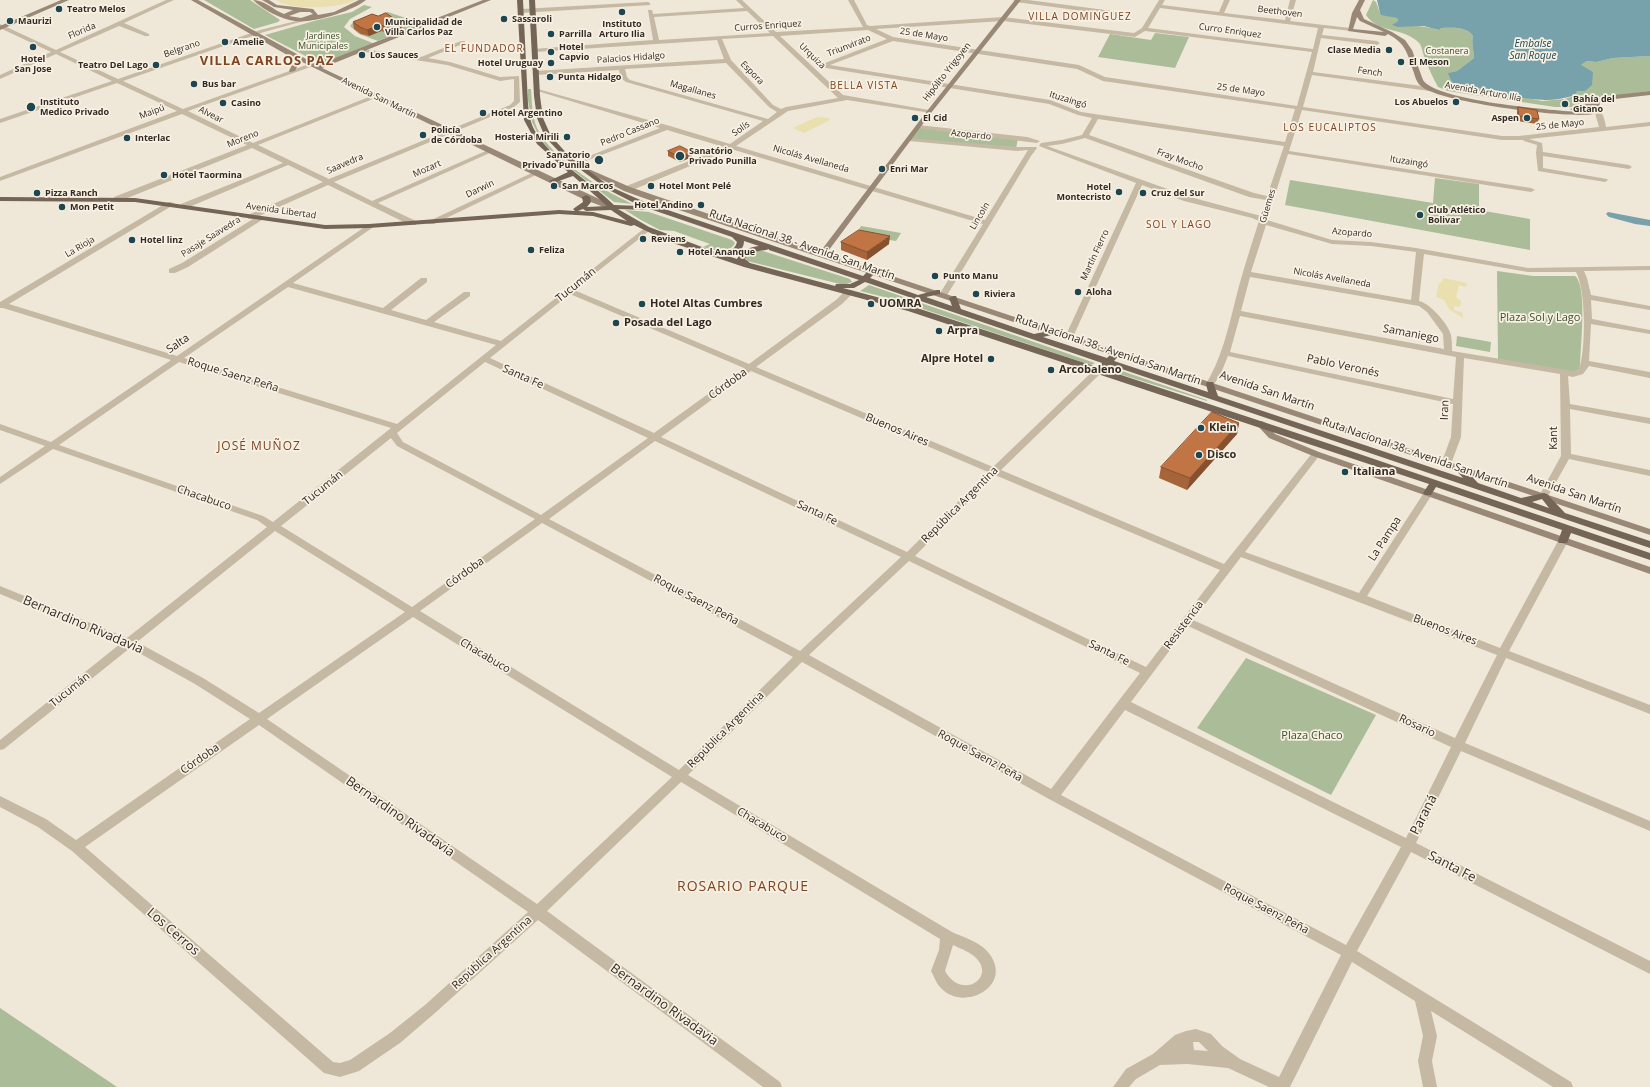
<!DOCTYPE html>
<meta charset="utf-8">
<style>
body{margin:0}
canvas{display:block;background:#efe7d7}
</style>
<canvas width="1650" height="1087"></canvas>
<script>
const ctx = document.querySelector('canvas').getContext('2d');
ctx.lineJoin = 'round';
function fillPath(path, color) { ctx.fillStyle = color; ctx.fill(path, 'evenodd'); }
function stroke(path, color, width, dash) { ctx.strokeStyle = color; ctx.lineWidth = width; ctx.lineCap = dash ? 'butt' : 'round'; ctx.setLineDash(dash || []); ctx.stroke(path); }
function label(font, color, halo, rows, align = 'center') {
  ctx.font = font + ' "Open Sans",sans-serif'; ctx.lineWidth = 3.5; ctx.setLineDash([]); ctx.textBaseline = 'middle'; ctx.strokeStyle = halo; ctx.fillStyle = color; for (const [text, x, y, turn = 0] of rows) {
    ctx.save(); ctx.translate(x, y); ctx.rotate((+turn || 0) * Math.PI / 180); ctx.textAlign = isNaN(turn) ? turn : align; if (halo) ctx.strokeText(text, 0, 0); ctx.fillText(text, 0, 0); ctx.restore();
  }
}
fillPath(new Path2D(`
 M204,0h46l30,20 -2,2 -24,7z
 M1373,0l3,2 4,11 17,5 1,3 -5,4c7,2 12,1 19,1 9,0 18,1 26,4l3,-2c11,0 25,-2 32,8 -2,8 1,14 1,22l-17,13 -8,2 3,10 90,18 23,-2 10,-4 6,-30 6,-4 9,1 17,-4 37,-2v35l-54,7 -24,9h-17l-107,-16 -10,-4c-5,-9 -9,-18 -13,-28 -2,-5 -3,-11 -5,-15 -14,-17 -42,-10 -54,-29z
 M364,5l8,2 -22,12 -6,8 11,9 20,8 -54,20 -56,-29 49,-14 38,-9z
 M388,12l32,11 -1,2 -41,16 -19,-7 -9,-8 5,-6 7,2z
 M1155,33l34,4 -14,31 -77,-11 12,-23 41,6z
 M528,89h3c1,13 1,27 6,39 11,24 46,48 68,62 8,5 19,9 27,14l-18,-2 -45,-35 -22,-20 -7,-9 -8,-16 -4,-21z
 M918,127l100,12 -2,9 -107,-9z
 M1435,178l44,6v26l51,9v31l-245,-45 5,-25 143,23z
 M625,210l24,2 83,28 3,3c-6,12 -22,7 -32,4l7,-3 -36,-13 -14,-1 -19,-10z
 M861,226l40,7 -5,8 -40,-6z
 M758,251h5l87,28 2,3 -8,3 -97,-24 -2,-4 5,-4z
 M1497,271l36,5h42c13,10 5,75 5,93l-8,3 -74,-13z
 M869,285l226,78 -4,2 -195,-65 -36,-9z
 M1457,336l34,6 -1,10 -34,-6z
 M1113,369h3l91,31v1l-94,-29z
 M1246,658l130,57 -45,80 -134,-67z
 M0,1008l117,79h-117z`), '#abbd98');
fillPath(new Path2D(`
 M276,0h80c-16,8 -65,11 -80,0z
 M817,117l11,1 2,2 -26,13 -11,-5z
 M1443,278l24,5 -1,4 -7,-2 -3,12 5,4 -1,6 -6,-1v4l9,3v5l-14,-9 -5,-9 -8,-3 3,-14 3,-1z`), '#eadfae');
fillPath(new Path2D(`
 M1377,0h273v56l-37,2 -17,4 -9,-1 -6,4 12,7 -1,13 -7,6h-8l-2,4c-31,11 -61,1 -92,-6 -10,-2 -21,-3 -31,-6l-4,-10 9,-2 17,-13c0,-8 -3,-14 -1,-22 -7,-10 -21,-8 -32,-8l-2,2 -15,-4 -26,1 -6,-2 6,-4 -1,-3 -16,-3 -1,-2z
 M1608,212l42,8v6l-15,-2 -26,-7 -3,-3z`), '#77a1ab');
fillPath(new Path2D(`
 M166,0h8l-50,23 25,11v2h-4l-26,-10 -59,26 58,27 142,-49 44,-11v2l-40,11 -141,49 60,28 126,-45h4v2l-125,45 65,32 121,-48h4v2l-120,48 71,34 181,-74 4,-4v-22l-14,2 -53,-16 -82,-13 -3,-2 1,-1 58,8 40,-16h4v2l-37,15 22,4 50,15 19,-1 1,26 -6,5 -180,75 38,19 116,-51h4v2l-114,51 38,18v4h-6l-82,-40 -69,31 4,2 -1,2 -74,47 -13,6h-6v-4l13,-6 71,-44h-5v-4l75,-33 -35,-17 -101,43h-6v-4l102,-41 -31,-15 -132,53h-6v-4l133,-52 -65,-31 -182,67v-4l177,-66 -60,-28 -117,40v-4l112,-38 -56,-27 -56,25v-4l51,-23 -51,-24v-4l56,26z
 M736,0h6l34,32 87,-5 -15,-27h6l13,25 3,1 133,-9 131,16 8,-5 17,-28h6l-3,5 57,7 5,-12h6l-6,13 61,7 5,-20h6l-6,21 60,7 3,2 -1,1 -28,-3 -2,7 55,6 3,2 -3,2 -56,-7 -8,34 116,15 3,2 -3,2 -117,-16 -9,32 199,29h17l80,-9 -4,-14 -9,-8 3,-2c12,4 15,12 17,24l44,-5v4l-121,13 13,4 1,9 86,13 3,2 -3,2 -86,-13v12l64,11 1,1 -3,2 -67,-11 -2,-18 1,-8 -13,-4 -1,-1h-21l-200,-30 -13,41 242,37 4,2 -4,2 -243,-38 -21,66 65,20 39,2 45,6 112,20 122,-2v4l-66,1 3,7 4,17 59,11v4l-59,-10 1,19 58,11v4l-59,-10 -2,37 61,11v6l-61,-12 -6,8 -10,3 -5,-1 2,28 80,14v6l-80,-15 1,45 79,16v6l-81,-17 -22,39h-6l-2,-2 22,-40 -1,-82 -96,-16 -3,79 -10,27 -5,3 -5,-3 10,-27 2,-33 -225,-48 -7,17 -8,13h-6l-1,-2c18,-30 24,-64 33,-98 6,-22 13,-43 20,-65l-7,-3 -68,-17 -42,-16 -69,152 -4,2h-3l-1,-2 71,-154 -97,-37 2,-3 21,-3 20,-5 10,-17 -14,-3 -29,-11 -229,-37v-2l67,-26 -19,-9 -88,6 63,59 86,15 3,2 -1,1 -84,-13 -59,11 -52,35 249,74 43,-70 -11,1 -108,-10 -2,-1v-2l110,9h19l1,1 -6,8 -85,141h-6l-1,-2 44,-71 -252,-75 -101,42h-6v-4l100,-40 -57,-17 -89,34h-4v-2l86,-34 -126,-38v-2l136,38 60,18 33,-23 -137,-39 -5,-4 -2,-8 -83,5 -3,-2 3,-2 188,-12 -7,-19 -182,12 -2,-1v-2l120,-9 -5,-30h4l1,4 91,-6zM1160,8l158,20 -5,21 -165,-21zM747,11l23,22 -111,7 -5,-23zM1003,21l132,16 10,-6 167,21 -15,54 -192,-29 -26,-12 -186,-28 -17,-8zM773,36l65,62 -52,9 -5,2 -8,-4 -42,-45 -9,-21zM893,41l184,28 26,12 192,28 -10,33 -204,-30 -31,-12 -220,-35zM726,63l43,44 8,5 -9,7 -138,-39 -3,-3 -2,-8zM1098,119l186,27 -17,50 -13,-3 -165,-58zM1085,138l164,59 17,3 -5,16 -71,-19 -143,-51 15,-2zM1266,225l66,19 39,2 45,6 -5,48 -160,-28zM1424,254l104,18h48c10,18 10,78 3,97l-6,2 -121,-20c0,-5 0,-11 -1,-16 -2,-10 -21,-32 -32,-34zM1250,277l169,29 8,6 16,22 1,15 -203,-38zM1240,316l216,41 -3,42 -223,-47z
 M1013,0h15l85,11 3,2 -3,2 -97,-13z
 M648,2l2,1v2l-129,8 -3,-2 3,-2z
 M918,125l109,12 13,4 -3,2 -121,-15v-2z
 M536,171l2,1v2l-104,50h-6l-1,-2z
 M168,202h3l4,2 -166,100 168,52 192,-132h3v4l-79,55 90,25 38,-30h6v4l-36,28 35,10 38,-28h6v4l-36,26 67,19 145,-114 4,2 -1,2 -75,59 175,74 87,-64 10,-10h6v4l-10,10 -86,63 237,100 102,-98h6l1,2 -1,2 -100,97 223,94 89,-112 3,-1 5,3 -2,2 -74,96 114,41 66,-102h6l2,2 -66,103 133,52 58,-107 1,-2h8l1,2 -59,110 141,54v9l-144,-56 -41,85 185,78v10l-189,-80 -45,92 234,118v13l-239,-122 -54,99 214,131 2,5h-20l-122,-76 6,25 -5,25 5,26h-14l-5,-26 5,-25 -8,-35 -63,-39 -62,125h-21l-41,-19 -41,-4 -27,1 -24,14 -7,8h-16l13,-18 27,-15 22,-19 11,-4 10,-2 15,5 11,12 18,13 39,18 62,-122 -292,-156 -247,-137 -114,113 264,157c11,5 27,10 35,19 30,34 -24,63 -47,36 -4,-4 -6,-11 -9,-16l8,-21 1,-11 -259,-157 -134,129 233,171 2,5h-19l-225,-167 -103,93 -35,30 -41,28 -19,6 -16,-4 -252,-222 -34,-24 -38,-20v-11l46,23 30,21 174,-121 -55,-35 -65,-36 -126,101 -4,1v-10l120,-96 -120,-50v-8l127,52 140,-111 -10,-7 -204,-71 -53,35v-7l45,-31 -45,-16v-6l51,18 120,-82 -168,-52h-3v-6zM288,287l208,58 -99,79 -213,-66zM570,294l174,74 -90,65 -164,-75zM179,362l212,66 -118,94 -10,-6 -204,-71zM485,362l163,76 -107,77 -138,-73 -6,-9zM751,371l237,101 -81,80 -246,-115zM391,438l6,8 138,73 -123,88 -131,-81zM655,441l246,116 -101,94 -251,-132zM995,475l225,95 -74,97 -231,-111zM542,523l251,134 -114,113 -259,-159zM275,531l130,81 -146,101 -56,-35 -66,-36zM1241,557l256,98 -42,83 -262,-118zM909,561l231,112 -89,116 -242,-134zM413,617l259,160 -135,127 -270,-185zM1188,626l263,121 -45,91 -275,-136zM1125,710l276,137 -55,98 -285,-150zM259,725l269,187 -103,93 -35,28 -40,27 -10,3 -7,-1 -248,-215zM953,945c8,4 18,7 24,14 18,20 -16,41 -32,12zM1193,1042h6l9,9 -14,-1z`), '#c6b9a4');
fillPath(new Path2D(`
 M61,0h8l-69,30v-4z
 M191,0h7l119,65 166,-65h8l-169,68 294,139 -4,2h-3l-26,-10 -285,-139 1,3 -4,8 -5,1 -1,-1 4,-8 -4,-7z
 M253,0c12,0 20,10 31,14l9,-4 -19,-3 -12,-7h7l8,5 36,4 5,6 16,-3 25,-12h7c-13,11 -55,24 -71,21 -15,-2 -31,-11 -42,-21zM300,12h10l3,2 -12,4 -12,-2z
 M1015,0h6l-90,113 -105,141 824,275v6l-995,-333 -31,-11 -45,-23 5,-1 46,20 190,65 107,-141z
 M1359,0h6l-5,10 4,9 28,13 13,8 7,10 11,30c13,21 128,30 155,32l11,-1 4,-6c-7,3 -16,8 -23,4l35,-13 45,-5v4l-44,5 -6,2 -1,6 -6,6c-24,5 -156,-12 -172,-28 -4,-3 -6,-9 -7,-13 -7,-19 -7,-29 -26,-39l-3,2 -37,-5 4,-18zM1357,17l3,4 24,11 -31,-3z
 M1261,421l3,1 11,12 44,18 331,115v7l-337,-118 -44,-18 -13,-14z`), '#9a8876');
fillPath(new Path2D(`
 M517,0h6l5,104c1,10 2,18 7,27 15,27 56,51 79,74l26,1 -33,-17 -41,-30 -21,-22 -8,-19 -3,-22 -5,-96h6l5,96 3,22 8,18 19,21 41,30 36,16 216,73 7,-7h6l1,2 -7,7 48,17 19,-5h3v4l-14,3 26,9 -3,-8 4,-2h3l5,13 73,25 19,-4h3l1,2 -1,2 -13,3 64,21 7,-7h6l1,2 -7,8 94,31 -2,-8 1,-2h6l5,14 245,82 -9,-10 5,-3 3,1 16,17 43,15 23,-5 3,1 18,19 85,28v7l-540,-183 -7,4 230,76 317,108v7l-79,-27 -4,10h-8l-1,-2 4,-11 -126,-43 -5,8h-6l-2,-2 6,-9 -521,-173 -164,-44 -77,-26 -33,-16 -3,1 -38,-10 -34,-2 -190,14 -44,1 -190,-27 -135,-1v-4l135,1 190,27 44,-1 190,-14 16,1 -2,-2 10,-7 -1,-5 4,-2 4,2 1,5 -4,5 20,-1 -34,-30 -20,7 -4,-2 19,-9 -31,-28 -13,-24zM647,208l85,29 5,5c-2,9 -11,10 -19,11l-69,-26 -31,-18 26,1zM583,209l3,2 25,-1 16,11 -34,-9 -15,-1zM744,241l15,5c-9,1 -18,4 -22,13l-9,-3c9,-2 16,-6 16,-15zM769,249v1l90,30 -9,4h-14l-1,2 -85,-23 -5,-4c4,-9 16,-7 24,-10zM865,282l237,81 -3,4 1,1 -186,-61 -71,-19h11zM1542,499l7,9 -17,-6z`), '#746557');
fillPath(new Path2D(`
 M353,22l47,1 2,6 -13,4 -8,-2 -12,5 -8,-2 -7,-5z
 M1518,107l21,12 -2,5 -20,-3v-9z
 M668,151l24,6 -12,5 -12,-6z
 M841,242l48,2 -22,16 -26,-10z
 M1239,423l-2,11 -50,56 -28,-12 2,-11z`), '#a6643a');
fillPath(new Path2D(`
 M400,23l2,6 -13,4 -2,-6z
 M380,25l1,6 -12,5 -2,-6z
 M692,152v5l-12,5 -1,-5z
 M890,236l-1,8 -22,16v-8z
 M1239,423l-2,11 -50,56 3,-12z`), '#875130');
const building = new Path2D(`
 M386,13l14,10 -13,4 -7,-2 -13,5 -7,-3 -7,-5 19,-8 6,2z
 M1518,107l19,3 2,9 -20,-3z
 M680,146l12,6 -13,5 -11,-6z
 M859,230l31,6 -23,16 -26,-10z
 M1212,412l27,11 -49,55 -29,-11z`);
fillPath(building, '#c17444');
stroke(building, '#875130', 1);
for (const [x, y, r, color] of [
 [59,9,4,"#1d4651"],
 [622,12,4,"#1d4651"],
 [504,19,4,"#1d4651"],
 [10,21,4,"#1d4651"],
 [377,27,4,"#1d4651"],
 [551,34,4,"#1d4651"],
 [225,42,4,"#1d4651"],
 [33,47,4,"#1d4651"],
 [1389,50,4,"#1d4651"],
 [551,52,4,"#1d4651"],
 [362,55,4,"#1d4651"],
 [1401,62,4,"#1d4651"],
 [551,63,4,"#1d4651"],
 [156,65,4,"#1d4651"],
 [550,77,4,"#1d4651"],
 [194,84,4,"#1d4651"],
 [1456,102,4,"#1d4651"],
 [223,103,4,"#1d4651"],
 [1565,104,4,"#1d4651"],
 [31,107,5,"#1d4651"],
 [483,113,4,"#1d4651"],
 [915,118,4,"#1d4651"],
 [1527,118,4,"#1d4651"],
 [423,135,4,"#1d4651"],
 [567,137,4,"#1d4651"],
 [127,138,4,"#1d4651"],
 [680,156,5,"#1d4651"],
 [599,160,5,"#1d4651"],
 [882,169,4,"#1d4651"],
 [164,175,4,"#1d4651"],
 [554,186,4,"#1d4651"],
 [651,186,4,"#1d4651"],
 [1119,192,4,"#1d4651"],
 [37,193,4,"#1d4651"],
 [1143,193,4,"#1d4651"],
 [701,205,4,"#1d4651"],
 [62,207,4,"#1d4651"],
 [1420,215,4,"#1d4651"],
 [643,239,4,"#1d4651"],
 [132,240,4,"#1d4651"],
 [531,250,4,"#1d4651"],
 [680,252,4,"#1d4651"],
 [935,276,4,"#1d4651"],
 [1078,292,4,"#1d4651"],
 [976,294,4,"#1d4651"],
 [642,304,4,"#1d4651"],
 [871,304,4,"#1d4651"],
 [616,323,4,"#1d4651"],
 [939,331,4,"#1d4651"],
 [991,359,4,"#1d4651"],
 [1051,370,4,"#1d4651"],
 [1201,428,4,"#1d4651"],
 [1199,455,4,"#1d4651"],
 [1345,472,4,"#1d4651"]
]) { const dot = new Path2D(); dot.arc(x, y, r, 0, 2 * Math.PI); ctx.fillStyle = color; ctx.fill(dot); stroke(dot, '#f8f1e3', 1.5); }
label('bold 9px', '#322b25', '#f8f1e3', [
 ["Teatro Melos",67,9],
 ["Sassaroli",512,19],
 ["Maurizi",18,21],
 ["Municipalidad de",385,22],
 ["Villa Carlos Paz",385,32],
 ["Instituto",622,24,"center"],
 ["Arturo Ilia",622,34,"center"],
 ["Parrilla",559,34],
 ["Amelie",233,42],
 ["Hotel",559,47],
 ["Capvio",559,57],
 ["Clase Media",1381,50,"right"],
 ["Los Sauces",370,55],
 ["Hotel",33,59,"center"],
 ["San Jose",33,69,"center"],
 ["El Meson",1409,62],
 ["Hotel Uruguay",543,63,"right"],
 ["Teatro Del Lago",148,65,"right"],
 ["Punta Hidalgo",558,77],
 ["Bus bar",202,84],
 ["Bahía del",1573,99],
 ["Gitano",1573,109],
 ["Instituto",40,102],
 ["Medico Privado",40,112],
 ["Los Abuelos",1448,102,"right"],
 ["Casino",231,103],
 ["Hotel Argentino",491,113],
 ["El Cid",923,118],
 ["Aspen",1519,118,"right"],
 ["Policía",431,130],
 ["de Córdoba",431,140],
 ["Hosteria Mirili",559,137,"right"],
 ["Interlac",135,138],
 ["Sanatório",689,151],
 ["Privado Punilla",689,161],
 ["Sanatorio",590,155,"right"],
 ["Privado Punilla",590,165,"right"],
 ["Enri Mar",890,169],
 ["Hotel Taormina",172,175],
 ["San Marcos",562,186],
 ["Hotel Mont Pelé",659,186],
 ["Hotel",1111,187,"right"],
 ["Montecristo",1111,197,"right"],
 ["Pizza Ranch",45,193],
 ["Cruz del Sur",1151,193],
 ["Hotel Andino",693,205,"right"],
 ["Mon Petit",70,207],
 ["Club Atlético",1428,210],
 ["Bolivar",1428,220],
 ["Reviens",651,239],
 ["Hotel linz",140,240],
 ["Feliza",539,250],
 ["Hotel Ananque",688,252],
 ["Punto Manu",943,276],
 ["Aloha",1086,292],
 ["Riviera",984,294]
], 'left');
label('9px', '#322b25', '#f8f1e3', [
 ["Beethoven",1280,12,7],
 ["Curros Enriquez",768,26,-4],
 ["Florida",82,31,-23],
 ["Curro Enriquez",1230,31,8],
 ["25 de Mayo",924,35,9],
 ["Triunvirato",849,46,-21],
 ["Belgrano",182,49,-19],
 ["Urquiza",812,56,44],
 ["Palacios Hidalgo",631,58,-4],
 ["Hipólito Yrigoyen",947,72,-52],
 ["Fench",1370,72,8],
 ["Espora",752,73,46],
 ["Magallanes",693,90,16],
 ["25 de Mayo",1241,90,8],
 ["Avenida Arturo Ilía",1483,92,10],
 ["Avenida San Martín",379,98,26],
 ["Ituzaingó",1068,100,17],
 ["Maipú",152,112,-20],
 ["Alvear",211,115,26],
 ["25 de Mayo",1560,125,-6],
 ["Solís",741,129,-35],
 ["Pedro Cassano",630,132,-22],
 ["Azopardo",971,135,6],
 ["Moreno",243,139,-22],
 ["Nicolás Avellaneda",811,159,16],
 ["Fray Mocho",1180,160,20],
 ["Ituzaingó",1409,162,9],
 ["Saavedra",345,164,-23],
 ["Mozart",427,169,-24],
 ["Darwin",480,189,-25],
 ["Güemes",1268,206,-73],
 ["Avenida Libertad",281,211,8],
 ["Lincoln",980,216,-59],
 ["Azopardo",1352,233,5],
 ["Pasaje Saavedra",211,237,-32],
 ["La Rioja",80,247,-31],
 ["Martín Fierro",1095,255,-65],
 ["Nicolás Avellaneda",1332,278,10]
]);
label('9px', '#3c4f2a', '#f8f1e3', [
 ["Jardines",323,36],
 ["Municipales",323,46],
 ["Costanera",1447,51]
]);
ctx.letterSpacing = '1px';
label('10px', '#7d4522', '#f8f1e3', [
 ["VILLA DOMINGUEZ",1080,17],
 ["EL FUNDADOR",484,49],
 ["BELLA VISTA",864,86],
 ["LOS EUCALIPTOS",1330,128],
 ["SOL Y LAGO",1179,225]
]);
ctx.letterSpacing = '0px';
label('italic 10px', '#1d4651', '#f8f1e3', [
 ["Embalse",1533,44],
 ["San Roque",1533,56]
]);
label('11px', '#322b25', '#f8f1e3', [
 ["Ruta Nacional 38 - Avenida San Martín",802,245,19],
 ["Tucumán",576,285,-39],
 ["Samaniego",1411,334,11],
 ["Salta",178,344,-34],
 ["Ruta Nacional 38 - Avenida San Martín",1108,350,19],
 ["Pablo Veronés",1343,366,12],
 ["Roque Saenz Peña",233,375,17],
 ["Santa Fe",523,377,24],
 ["Córdoba",728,384,-36],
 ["Avenida San Martín",1267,391,19],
 ["Iran",1445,410,-88],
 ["Buenos Aires",897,430,23],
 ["Kant",1554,438,-90],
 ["Ruta Nacional 38 - Avenida San Martín",1415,453,19],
 ["Tucumán",323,488,-39],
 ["Avenida San Martín",1574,494,19],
 ["Chacabuco",204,498,19],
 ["República Argentina",960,505,-45],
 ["Santa Fe",817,513,25],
 ["La Pampa",1385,539,-57],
 ["Córdoba",465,573,-36],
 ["Roque Saenz Peña",696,600,28],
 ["Resistencia",1184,625,-53],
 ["Buenos Aires",1445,630,21],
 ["Santa Fe",1109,653,26],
 ["Chacabuco",485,656,31],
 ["Tucumán",70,690,-39],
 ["Rosario",1417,726,25],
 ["República Argentina",726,730,-45],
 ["Roque Saenz Peña",980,756,29],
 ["Córdoba",200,759,-35],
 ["Chacabuco",762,825,31],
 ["Roque Saenz Peña",1266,909,28],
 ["República Argentina",492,953,-42]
]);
label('bold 11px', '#322b25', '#f8f1e3', [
 ["Hotel Altas Cumbres",650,304],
 ["UOMRA",879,304],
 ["Posada del Lago",624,323],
 ["Arpra",947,331],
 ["Alpre Hotel",983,359,"right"],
 ["Arcobaleno",1059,370],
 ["Klein",1209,428],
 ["Disco",1207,455],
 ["Italiana",1353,472]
], 'left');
label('11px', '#3c4f2a', '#f8f1e3', [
 ["Plaza Sol y Lago",1540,318],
 ["Plaza Chaco",1312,736]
]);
ctx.letterSpacing = '1px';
label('12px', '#7d4522', '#f8f1e3', [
 ["JOSÉ MUÑOZ",259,447]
]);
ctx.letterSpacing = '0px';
ctx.letterSpacing = '1px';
label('bold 13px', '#7d4522', '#f8f1e3', [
 ["VILLA CARLOS PAZ",267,61]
]);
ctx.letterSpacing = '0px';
label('13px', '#322b25', '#f8f1e3', [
 ["Bernardino Rivadavia",83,625,23],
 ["Paraná",1424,815,-63],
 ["Bernardino Rivadavia",400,817,35],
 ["Santa Fe",1452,867,27],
 ["Los Cerros",173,932,41],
 ["Bernardino Rivadavia",664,1005,36]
]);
ctx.letterSpacing = '1px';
label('14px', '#7d4522', '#f8f1e3', [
 ["ROSARIO PARQUE",743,887]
]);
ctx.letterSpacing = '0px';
</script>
